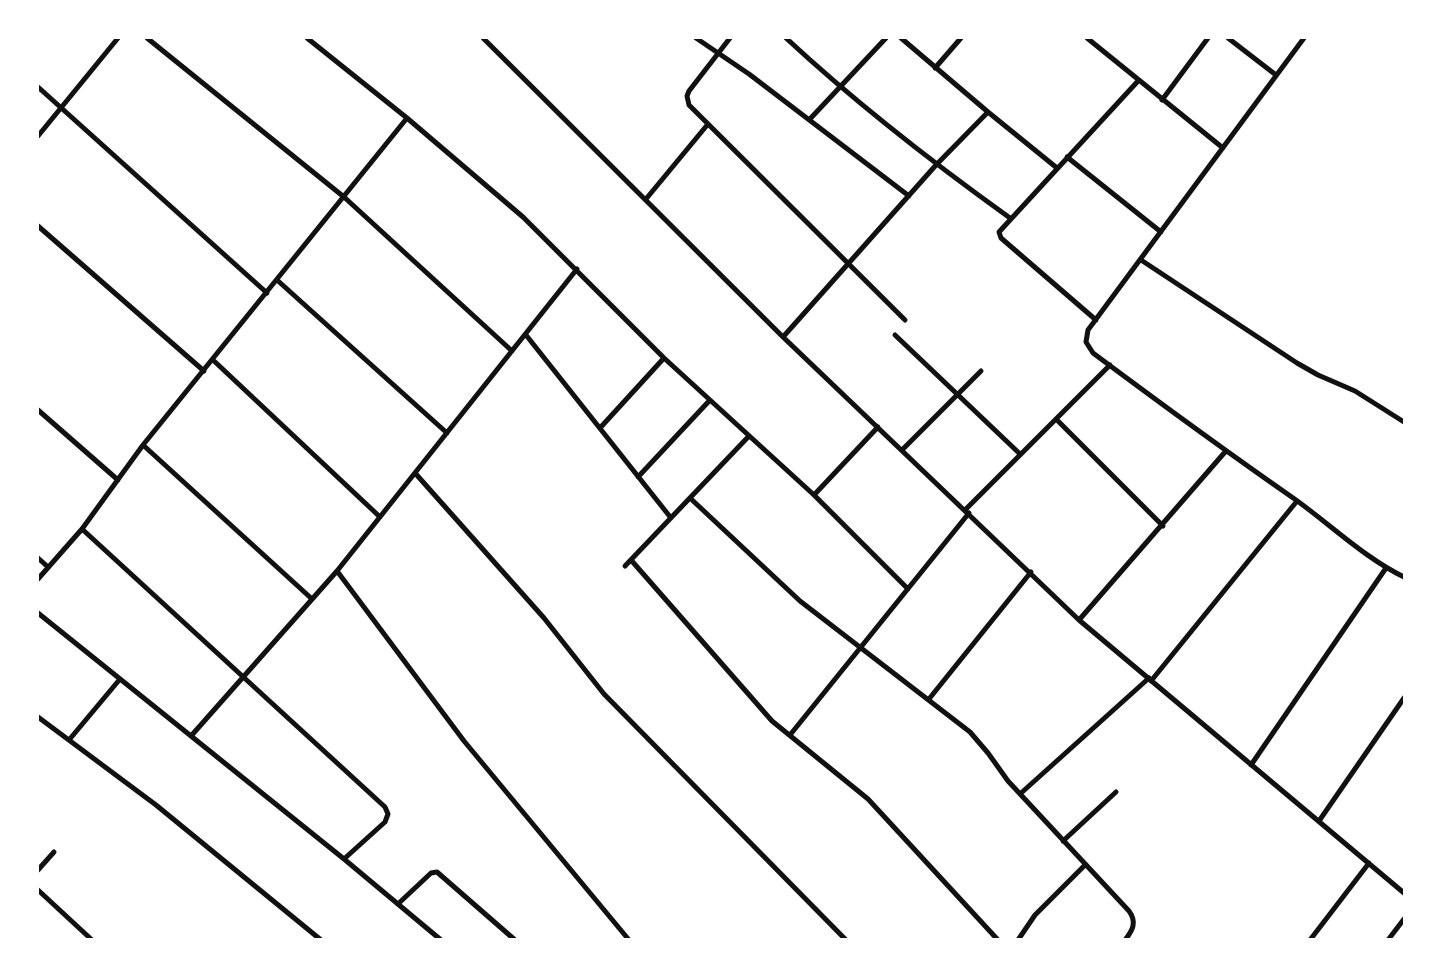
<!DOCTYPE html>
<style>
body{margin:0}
#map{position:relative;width:1442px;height:977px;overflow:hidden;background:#fff;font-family:Mulish,sans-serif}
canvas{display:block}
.frame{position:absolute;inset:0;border:39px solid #fff;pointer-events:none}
</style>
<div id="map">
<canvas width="1442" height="977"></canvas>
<div class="frame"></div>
</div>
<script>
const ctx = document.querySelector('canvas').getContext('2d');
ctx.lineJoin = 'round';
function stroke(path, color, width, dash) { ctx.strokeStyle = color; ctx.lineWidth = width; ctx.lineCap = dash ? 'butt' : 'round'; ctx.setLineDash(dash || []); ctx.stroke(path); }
stroke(new Path2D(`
 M147,38l197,159 168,154
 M307,38l100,80 116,99 141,141 150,137 94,94
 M483,38l300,299 296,283 325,273
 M696,38l53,36 160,122
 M730,38l-41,53 -2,5 2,9 216,215
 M786,38c71,66 146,124 224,180
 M901,38l87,74 69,56
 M1087,38l136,110
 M1228,38l48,37
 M1304,38l-216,292 -2,12 7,11c67,50 134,99 203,147 36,26 69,58 108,77
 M935,68l26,-30
 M38,87l229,206
 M1162,100l46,-62
 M809,120l77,-82
 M38,136l80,-98
 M1067,157l94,75
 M646,199l62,-75
 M38,226l166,145
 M1141,260l156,103 21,12 37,16 49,31
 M277,280l170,153
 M1096,320l-95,-82 -2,-6 139,-151
 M526,335l145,183
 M895,335l125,119
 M783,337l153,-172 52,-53
 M213,360l167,157
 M38,410l80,70
 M1056,419l107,107
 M600,428l64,-70
 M143,445l169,154
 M902,450l79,-79
 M415,473l129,145 60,76 242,246
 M638,477l72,-77
 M814,495l64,-68
 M690,498l110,103 170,131 18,21 20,28 121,130c8,11 4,19 -4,29
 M965,510l145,-145
 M82,529l303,278 3,7 -3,8 -41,37
 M38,558l10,9
 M631,560l141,161 96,78 130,141
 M625,566l124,-130
 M337,571l127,170 165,199
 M38,579l44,-50 61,-84 264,-327
 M38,613l306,246 97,81
 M1079,620l146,-168
 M1151,681l146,-180
 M929,699l102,-127
 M38,717l118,88 165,135
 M790,735l179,-222
 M191,736l146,-165 240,-302
 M69,740l51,-61
 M1251,765l135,-197
 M1020,794l129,-116
 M1319,821l85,-123
 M1063,841l53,-49
 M38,870l16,-18
 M38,890l54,50
 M399,903l32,-30 6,-1 78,68
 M1018,940l17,-25 50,-50
 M1310,940l59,-77
 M1388,940l16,-21`), '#111', 5);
</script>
